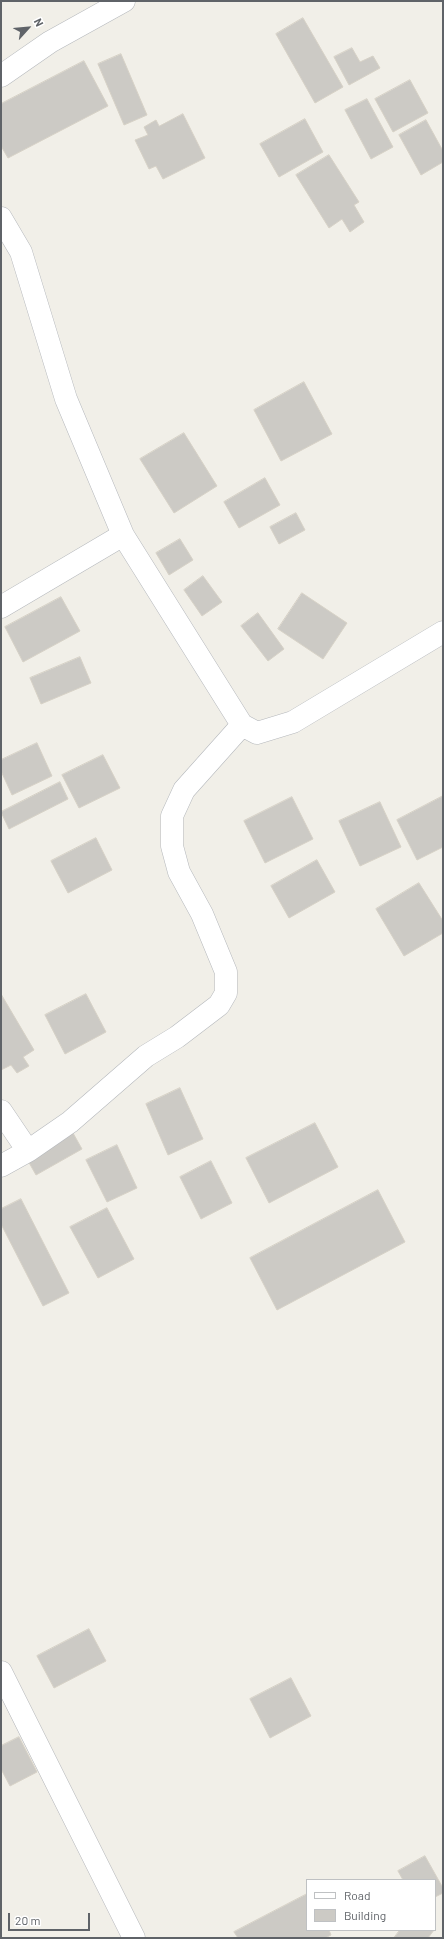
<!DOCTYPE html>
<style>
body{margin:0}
#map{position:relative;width:444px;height:1939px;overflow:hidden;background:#f1efe8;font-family:Barlow,sans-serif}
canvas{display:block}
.frame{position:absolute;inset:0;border:2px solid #5f6368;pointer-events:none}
.legend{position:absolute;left:306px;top:1879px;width:130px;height:52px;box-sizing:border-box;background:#fff;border:1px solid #bfc1c3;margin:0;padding:5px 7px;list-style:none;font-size:12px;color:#5f6368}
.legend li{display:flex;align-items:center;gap:8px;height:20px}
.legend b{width:20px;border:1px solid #bfc1c3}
.north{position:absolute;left:8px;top:8px;width:40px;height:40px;-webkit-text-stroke:3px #fff;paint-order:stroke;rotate:63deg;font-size:11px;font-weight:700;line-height:16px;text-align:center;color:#5f6368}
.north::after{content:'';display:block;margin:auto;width:14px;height:18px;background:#5f6368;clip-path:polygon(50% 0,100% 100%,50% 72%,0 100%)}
.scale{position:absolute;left:8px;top:1913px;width:82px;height:18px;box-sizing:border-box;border:2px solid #5f6368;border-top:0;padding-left:5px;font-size:12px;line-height:14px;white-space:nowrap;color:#5f6368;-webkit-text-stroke:3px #fff;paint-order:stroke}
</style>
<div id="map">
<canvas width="444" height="1939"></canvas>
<div class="frame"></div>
<ul class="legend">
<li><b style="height:5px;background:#fff"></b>Road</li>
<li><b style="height:11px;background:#cccac5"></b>Building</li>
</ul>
<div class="north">N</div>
<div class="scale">20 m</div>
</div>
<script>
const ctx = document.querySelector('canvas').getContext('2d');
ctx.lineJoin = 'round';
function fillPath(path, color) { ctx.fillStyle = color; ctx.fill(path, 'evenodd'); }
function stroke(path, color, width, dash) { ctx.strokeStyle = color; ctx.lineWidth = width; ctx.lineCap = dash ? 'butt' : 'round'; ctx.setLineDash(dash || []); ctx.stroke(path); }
const building = new Path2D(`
 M303,18l40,69 -28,16 -39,-69z
 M352,48l8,14 13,-6 7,12 -31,17 -15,-28z
 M121,54l26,61 -23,10 -26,-61z
 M84,61l24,45 -100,52 -7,-12v-42z
 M410,80l18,33 -35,19 -18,-33z
 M367,99l26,48 -22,12 -26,-49z
 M183,114l22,44 -42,21 -7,-13 -7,3 -14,-29 13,-5 -4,-8 12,-7 3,6z
 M305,119l18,33 -44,25 -19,-33z
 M426,120l17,31v11l-22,13 -22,-40z
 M329,155l30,47 -5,3 10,17 -14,10 -8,-13 -13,9 -33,-53z
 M304,382l28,52 -51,27 -27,-51z
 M184,433l33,53 -43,27 -34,-54z
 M265,478l15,27 -41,23 -15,-26z
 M296,513l9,17 -26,14 -9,-17z
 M180,539l13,21 -24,15 -13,-22z
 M203,576l19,26 -20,14 -18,-26z
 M302,593l45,30 -24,36 -45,-30z
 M61,597l19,34 -57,31 -18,-35z
 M258,613l26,36 -16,12 -27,-35z
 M80,657l11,26 -50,21 -11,-26z
 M37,743l15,33 -40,19 -11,-24v-11z
 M103,755l17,33 -41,20 -17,-33z
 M60,782l8,17 -59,30 -8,-17z
 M443,796v51l-26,13 -20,-40z
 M292,797l21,42 -48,24 -21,-42z
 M380,802l21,45 -41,19 -21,-45z
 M96,838l16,32 -44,23 -17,-32z
 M317,860l18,32 -46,26 -18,-32z
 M419,883l24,38v12l-39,23 -28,-47z
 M1,994l33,56 -11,7 6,9 -12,7 -6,-8 -10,5z
 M86,994l20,38 -41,22 -20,-39z
 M180,1088l23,51 -35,16 -22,-51z
 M315,1123l23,44 -69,36 -23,-45z
 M73,1133l9,16 -46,26 -9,-16z
 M117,1145l20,43 -30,14 -21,-42z
 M211,1161l21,42 -31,16 -21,-42z
 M378,1190l27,52 -128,68 -27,-52z
 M21,1199l48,94 -26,13 -42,-82v-15z
 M107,1208l27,51 -36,19 -28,-51z
 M89,1629l17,32 -52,27 -17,-32z
 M291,1678l20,38 -41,22 -20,-39z
 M19,1737l18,35 -27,14 -9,-17v-23z
 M425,1856l18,32v5l-8,4v-17h-32l-5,-9z
 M307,1894v36h22l2,5 -6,3h-87l-4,-6z
 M400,1930h34l-6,8h-34z`);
fillPath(building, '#cccac5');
stroke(building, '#d6d1c6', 1);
const street = new Path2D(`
 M1,76l49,-34 74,-41
 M1,218l20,34 45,147 57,136 119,190 15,8 36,-11 150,-90
 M1,607l122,-72
 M1,1111l27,40
 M1,1166l27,-15 42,-29 76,-66 31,-19 42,-32 7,-12v-21l-24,-58 -23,-42 -7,-26v-30l12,-26 58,-65
 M1,1672l133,266`);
stroke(street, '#b5b8bc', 23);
stroke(street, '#fff', 22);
</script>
